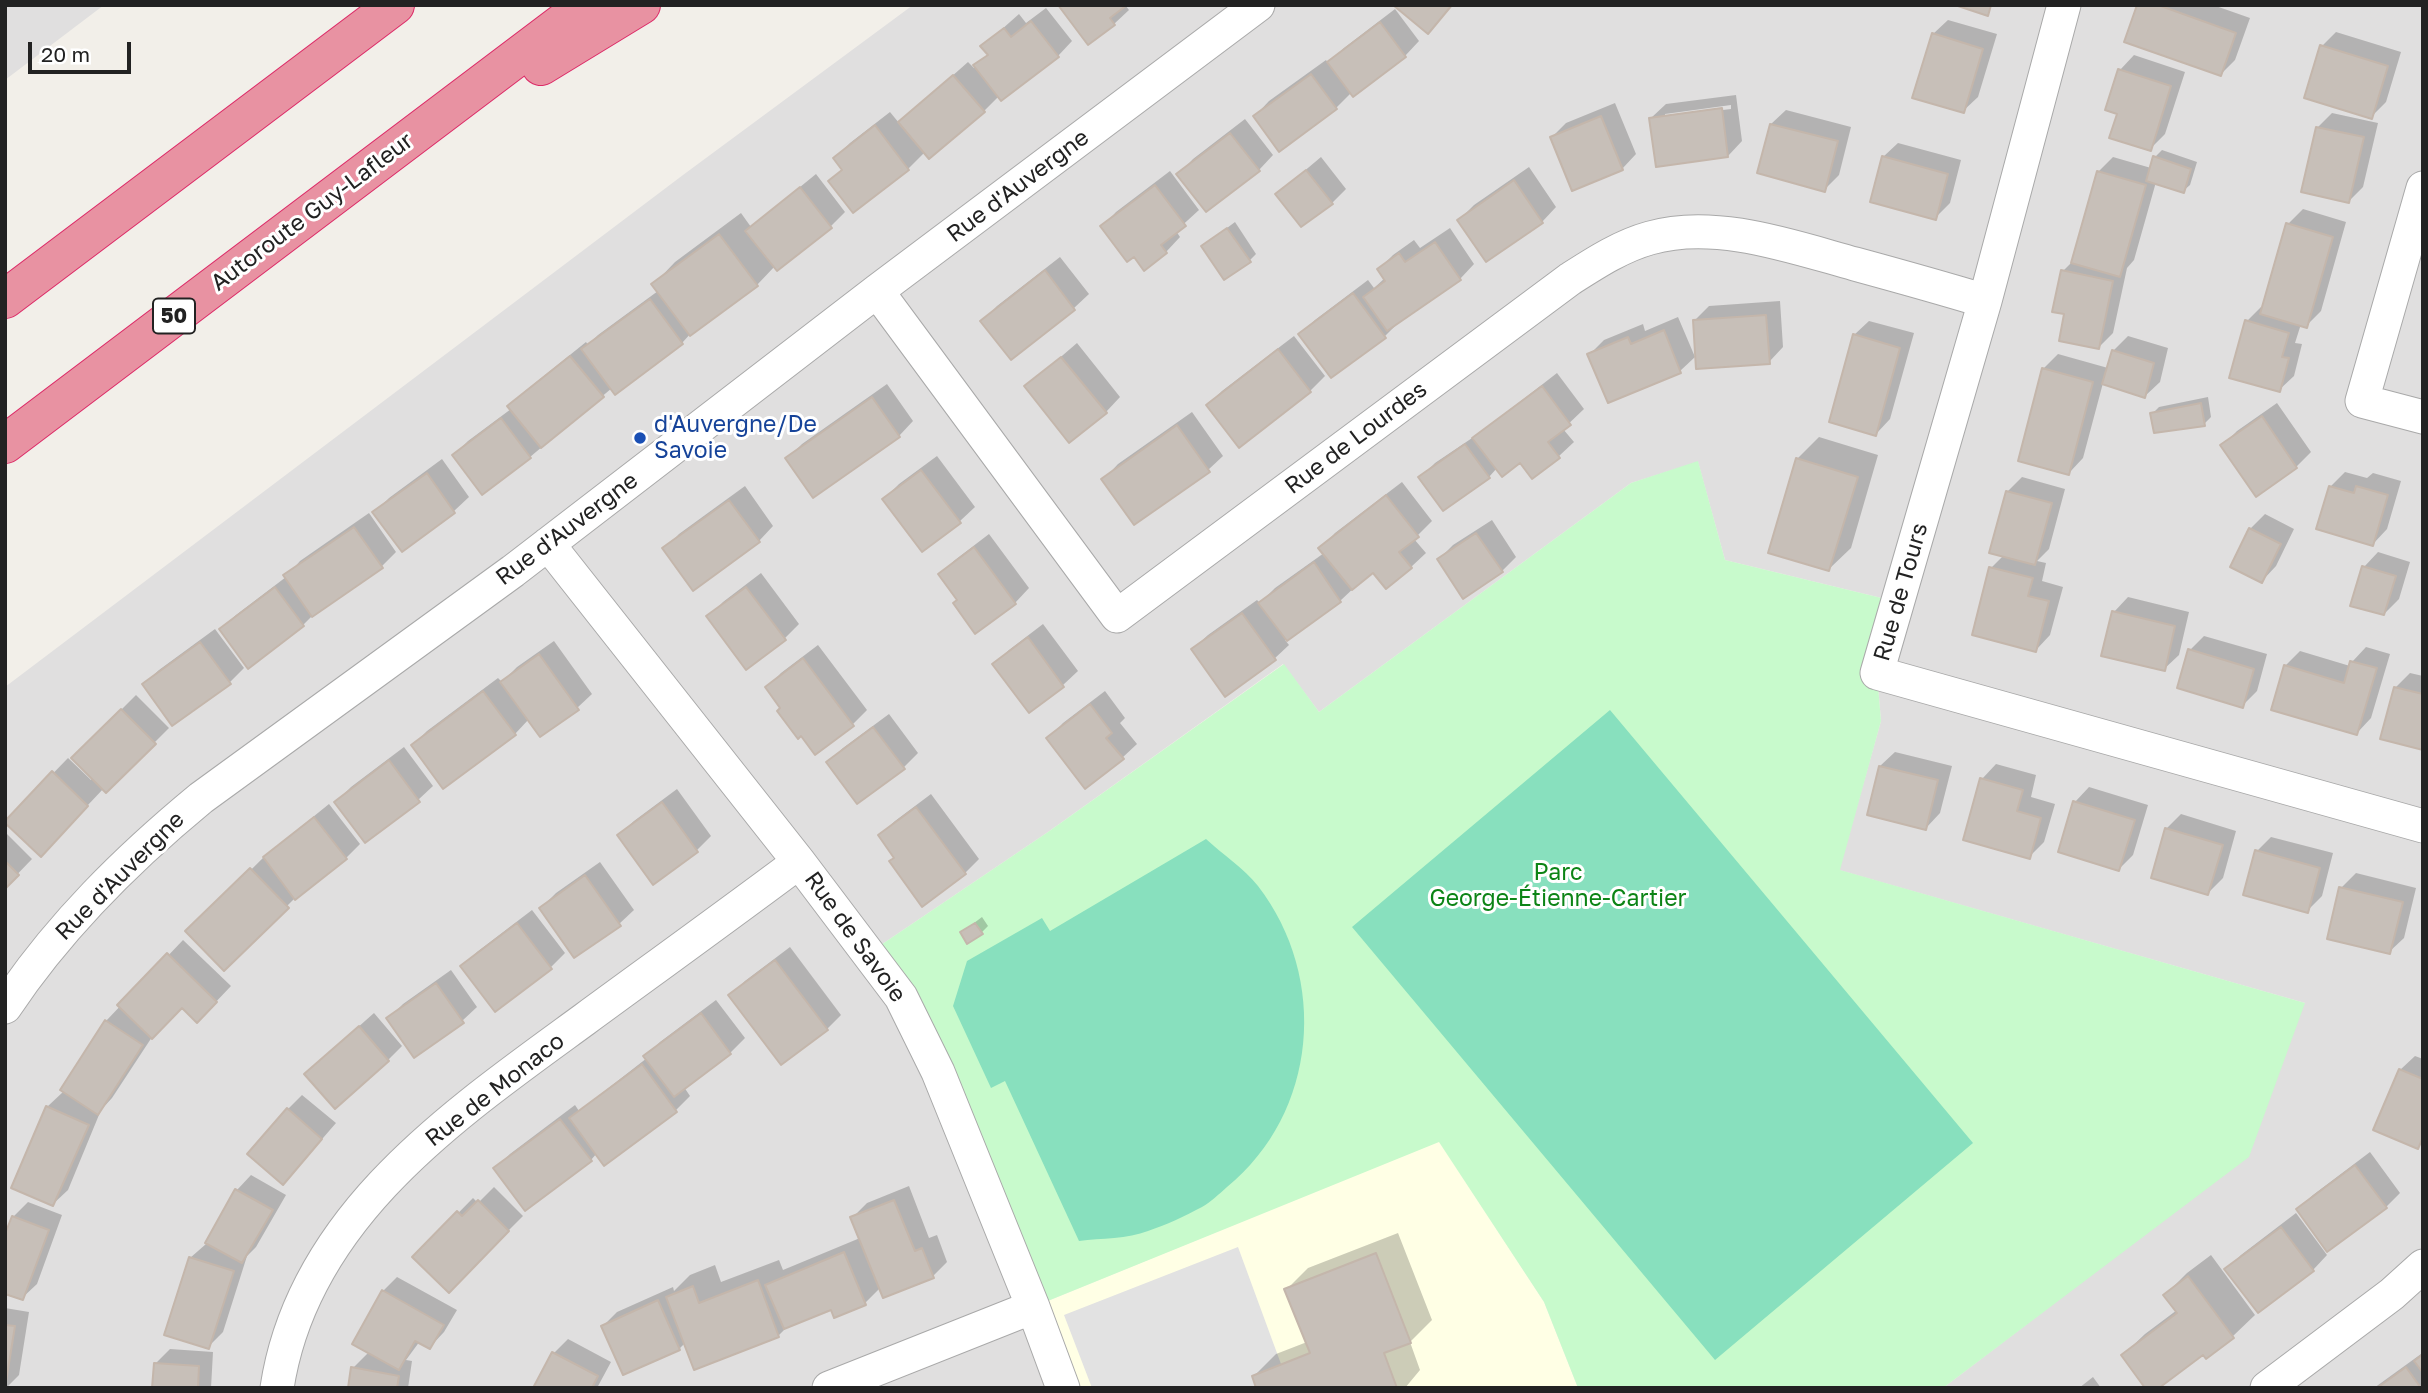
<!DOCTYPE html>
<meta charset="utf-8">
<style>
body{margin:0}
#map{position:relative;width:2428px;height:1393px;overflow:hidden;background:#f2efe9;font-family:"Golos Text",sans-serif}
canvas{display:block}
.frame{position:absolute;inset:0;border:7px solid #222;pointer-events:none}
.scale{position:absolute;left:28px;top:42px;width:103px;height:32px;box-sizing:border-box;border:4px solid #222;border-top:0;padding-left:9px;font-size:21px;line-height:24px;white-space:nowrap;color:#222;-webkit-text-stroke:5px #fff;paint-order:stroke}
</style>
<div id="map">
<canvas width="2428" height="1393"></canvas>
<div class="frame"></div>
<div class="scale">20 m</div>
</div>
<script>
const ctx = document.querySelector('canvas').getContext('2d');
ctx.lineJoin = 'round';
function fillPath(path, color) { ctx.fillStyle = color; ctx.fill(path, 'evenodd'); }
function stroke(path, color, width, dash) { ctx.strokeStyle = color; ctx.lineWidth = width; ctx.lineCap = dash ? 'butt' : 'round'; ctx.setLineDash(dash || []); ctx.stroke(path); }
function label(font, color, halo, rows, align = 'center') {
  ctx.font = font + ' "Golos Text",sans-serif'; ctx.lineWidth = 6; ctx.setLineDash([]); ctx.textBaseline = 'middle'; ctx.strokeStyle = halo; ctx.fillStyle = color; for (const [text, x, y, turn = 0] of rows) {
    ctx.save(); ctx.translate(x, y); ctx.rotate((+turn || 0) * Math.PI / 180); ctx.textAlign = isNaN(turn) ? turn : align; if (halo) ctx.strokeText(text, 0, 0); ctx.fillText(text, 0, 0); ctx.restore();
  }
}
fillPath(new Path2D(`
 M5,5h99l-99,75z
 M913,5h1510v1383h-480l118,-90 244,-295 -466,-133 42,-149 -4,-48 21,-71 -173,-42 -27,-98 -67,21 -312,229 -36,-48 -235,168 -179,121 194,435h-1058v-701l678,-512z`), '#e0dfdf');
fillPath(new Path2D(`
 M1439,1141l105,161 34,86h-514l-31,-81z`), '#ffffe5');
fillPath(new Path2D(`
 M1698,461l27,99 173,42 -21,72 4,47 -41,149 465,133 -56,154 -306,231h-365l-34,-86 -105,-160 -406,165 -164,-354 179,-121 236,-168 35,48 312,-229z`), '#c8facc');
fillPath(new Path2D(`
 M1610,710l363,433 -258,217 -363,-433z
 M1206,839c16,15 38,29 52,47 71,92 60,227 -31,301 -8,7 -16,15 -25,20 -17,9 -36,18 -54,24 -20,8 -47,7 -69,10l-74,-160 -14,7 -38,-82 14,-45 75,-43 8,13z`), '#88e0be');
fillPath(new Path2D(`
 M1238,1247l43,117 -29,12 4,12h-164l-28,-73z`), '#e2e2e2');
fillPath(new Path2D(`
 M1060,5h65l4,5 -15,14z
 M2139,5h74l37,13 -15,42 -14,14z
 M1046,8l26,33 -14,15 -59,40 -15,15 -59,41 -17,17 -55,42 -23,-30 13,-13 -8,-10 15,-15 40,-31 9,11 69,-61 6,6 15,-15 -6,-7 36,-32 7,9z
 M1395,9l24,32 -14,15 -53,36 -16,16 -81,8 14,-15 57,-41 2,3 16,-15z
 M1948,20l49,14 -19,63 -15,14 -30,-77z
 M2336,32l65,20 -15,50 -15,15 -49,-71z
 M2134,55l51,17 -20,62 -15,15 -31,-36 1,-43z
 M1736,95l6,46 -14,15 -77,-38 15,-14zM1731,105v4l-66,8v-3z
 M1615,103l21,51 -14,15 -70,-32 14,-14z
 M1786,110l65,17 -12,48 -15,15 -53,-66z
 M2332,113l46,10 -15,64 -14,14 -31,-74z
 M1245,119l28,36 -14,15 -80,4 14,-15z
 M1898,143l63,17 -11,43 -15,15 -52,-61z
 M2162,150l35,12 -7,23 -7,6 -27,-9 -22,78 -7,8 -14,65 -14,14 -33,-34 -3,-42 11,-11 24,-88 15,-15 38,11 4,-11z
 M1321,157l25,32 -14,14 -55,-9z
 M1529,167l27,40 -14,15 -83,-2 15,-15z
 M1170,171l29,39 -23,21 4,6 -14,15 -31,3 -33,-28 14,-15z
 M816,174l29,38 -14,14 -54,43 -2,-3 -18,19 -65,47 -10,11 -70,45 -82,69 -76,-2 14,-14 43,-32 -2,-3 15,-14 62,-50 2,3 10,-10 60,-44 -4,-7 21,-22 66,-49 10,14z
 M2303,209l43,13 -25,89 -15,15 -5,-2 -6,19 7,1 -8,32 -15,14 -32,-69 14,-14h3l24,-83z
 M1235,222l21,32 -6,6 -47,-14z
 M1450,228l24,36 -14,15 -61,43 -14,14 -53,40 -32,-42 15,-14 53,-40 6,8 11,-10 -6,-9 14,-14 21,-15 6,8z
 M1060,257l29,37 -15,14 -63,49 -28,-36 14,-15z
 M1780,301l3,46 -14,15 -75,-41 15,-15z
 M1678,317l17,40 -15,14 -71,30 -20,-46 15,-15 39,-16 2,7z
 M1869,321l45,12 -24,86 -14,15 -22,-99z
 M1294,336l31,40 -15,15 -71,54 -31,-40 14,-14z
 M2128,336l40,12 -8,34 -15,14 -42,-13 -20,75 -14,15 -26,-104 15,-15 50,14 5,-17z
 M1077,343l43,54 -14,15 -79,-26z
 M1557,373l27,36 -21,20 11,13 -15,14 -27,21 -12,-16 -23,7 -8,9h-68l14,-14 46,-31z
 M887,384l26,37 -14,15 -112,23 15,-15z
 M2208,397l3,20 -7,7 -52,-10 7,-7z
 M2277,403l34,49 -15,15 -73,-22 14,-14z
 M1192,412l31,44 -15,14 -104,9 14,-15z
 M1819,437l59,18 -27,93 -22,21 -32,-110z
 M937,456l38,51 -15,14 -38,29 -38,-51 15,-15z
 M442,459l27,38 -15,14 -52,39 -27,-38 14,-14z
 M2345,472l22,6 6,-5 28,8 -14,48 -14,15 -43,-57z
 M2022,477l43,12 -16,60 -12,12 9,2 -4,18 21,6 -13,48 -14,15 -45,-82 13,-13 3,-63z
 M1402,482l30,39 -18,18 12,14 -15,14 -38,3 -33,31 -55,39 4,5 -15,14 -81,-10 15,-14 49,-35 3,3 15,-15 49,-35 -3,-5 14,-15z
 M745,486l28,40 -14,15 -94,8 14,-15z
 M369,513l27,39 -14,14 -66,46 -13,13 -82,4 15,-14 50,-38 14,-16z
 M2265,514l29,15 -18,37 -14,15 -12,-52z
 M1492,520l24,37 -14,14 -63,-12 14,-14z
 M989,534l40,54 -14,15 -56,-4 -19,-25 15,-14z
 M2378,552l32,10 -11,37 -15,15 -20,-47z
 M761,573l38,51 -14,14 -38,29 -38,-50 14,-15z
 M2128,597l61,15 -10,43 -15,14 -50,-57z
 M1043,624l35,47 -15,14 -34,26 -35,-47 15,-14z
 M215,629l29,39 -15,15 -85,1 15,-14z
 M2204,636l63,18 -10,37 -15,15 -52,-56z
 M554,641l38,53 -15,14 -48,11 -14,15 -102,11 14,-14 71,-53 4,4 15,-15z
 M818,645l49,65 -14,14 -71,-16 -15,-20 14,-15z
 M2366,647l24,7 -19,64 -14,15 -72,-67 15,-15 50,15 2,-4z
 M2410,673l13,3v71l-28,-59z
 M1105,691l20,27 -5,5 17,21 -15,14 -73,-20 14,-15z
 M136,695l33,33 -63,63 -2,-3 -49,52 -49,-18 62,-64 23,22 2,-3 -20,-19z
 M889,714l29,39 -15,15 -75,-6 15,-14z
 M404,747l29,39 -15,14 -82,2 15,-15z
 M1895,752l57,14 -12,47 -14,15 -46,-62z
 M1996,764l40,11 -5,22 24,7 -11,38 -15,15 -47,-78z
 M2089,787l59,18 -15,50 -14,14 -44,-67z
 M677,789l34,47 -14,14 -44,32 -34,-47 15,-14z
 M931,794l48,65 -14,14 -69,-16 -16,-22 15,-14z
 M329,804l31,40 -14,14 -47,36 -75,75 -36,-37 78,-77z
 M2181,814l55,17 -13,47 -15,15 -42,-64z
 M5,832l27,27 -27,28z
 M2271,837l62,16 -11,43 -15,15 -50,-60z
 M600,862l34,48 -15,14 -78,-16 15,-15z
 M2356,873l60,15 -12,50 -15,14 -48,-64z
 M532,910l33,43 -14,14 -55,43 -33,-44 14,-14z
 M982,917l6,9 -7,7 -19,-1z
 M183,940l48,46 -19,20h-30l-28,28 -42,64 -11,12 -33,80 -15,14 -6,-97 17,-16 42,-70z
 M790,947l51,68 -14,14 -96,-34 14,-14z
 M451,970l26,37 -15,14 -74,-2 15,-15z
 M716,1000l29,38 -15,15 -46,34 6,9 -14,14 -79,43 -6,7 -96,9 15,-15 65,-49 4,6 68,-53 -1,-2 14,-14z
 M374,1013l28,33 -14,14h-67z
 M2415,1056l8,3v83l-5,5 -18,-77z
 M302,1095l34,28 -39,45 -9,-59z
 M2370,1152l30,41 -14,14 -88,2 15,-14z
 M251,1175l35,20 -30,52 -9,9 -24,76 -15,15 -18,-89 16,-14 31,-54z
 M909,1186l20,52 8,-3 10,27 -14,14 -53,12 -15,15 -33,4 -43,18 -11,11 -93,7 -6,6 -76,-23 14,-14 56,-25 1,4 16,-16 25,-10 6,17 58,-22 4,10 77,-32 -8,-20 15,-15z
 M494,1187l29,29 -74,74 -34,-33 58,-59 5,5z
 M28,1202l34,13 -25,69 -15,14 -17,-6v-64l4,1 4,-12z
 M2296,1213l31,42 -14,15 -86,-1 14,-14z
 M1398,1233l34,87 -22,22 10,28 -15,18h-147l-4,-12 22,-22 31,-12 -21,-52 22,-22z
 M2211,1255l44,60 -22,21 -27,21 -3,-4 -80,2 22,-21 32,-24 -12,-15 22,-22z
 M397,1277l60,33 -13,22 -14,15 -10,-6 -14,19 6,1 -4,27h-58l3,-20 16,-16 14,-61z
 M5,1308l24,4 -10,63 -13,13z
 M568,1339l43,23 -14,26h-62l19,-35z
 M170,1349l43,3 -2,36h-57l2,-25z
 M2421,1354l2,34h-49z
 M2093,1377l8,11h-22z`), '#0003');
const building = new Path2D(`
 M1058,5h69l-17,13 5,7 -27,20z
 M1393,5h59l-24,29z
 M1955,5h36l-3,11z
 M2137,5h21l78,28 -15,43 -97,-34z
 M1031,21l28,36 -58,44 -28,-36 15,-10 -8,-9 24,-18 7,9z
 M1380,22l26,35 -53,40 -26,-35z
 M1932,33l51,16 -19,64 -52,-15z
 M2320,45l68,21 -16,53 -68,-21z
 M2118,69l53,17 -20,65 -42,-13 8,-24 -12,-4z
 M1311,74l26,35 -58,43 -26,-36z
 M953,75l32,37 -56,47 -31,-37z
 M1722,108l6,49 -72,10 -7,-49z
 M1601,116l22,54 -51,21 -22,-54z
 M1770,124l68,17 -13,51 -68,-19z
 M875,125l34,45 -56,43 -25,-32 14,-11 -9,-12z
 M2316,127l48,10 -15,66 -48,-11z
 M1230,133l30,38 -54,41 -30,-38z
 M1882,156l66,18 -12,46 -66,-18z
 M2153,156l38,13 -7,24 -38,-12z
 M1306,170l27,34 -32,23 -26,-33z
 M2097,171l49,14 -26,92 -49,-14z
 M1514,180l29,43 -57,39 -29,-42z
 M1155,185l31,41 -25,19 6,8 -23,18 -10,-14 -7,5 -27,-36z
 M800,187l32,41 -55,43 -32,-40z
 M2286,223l47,14 -26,91 -47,-14z
 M1227,228l24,34 -27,18 -23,-34z
 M719,234l39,52 -68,50 -39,-52z
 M1435,242l26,38 -74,51 -24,-34 22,-16 -8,-12 22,-16 6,9z
 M1045,270l30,40 -64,50 -31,-39z
 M2061,270l52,11 -14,68 -40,-8 5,-27 -12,-2z
 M1353,293l33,45 -55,40 -33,-44z
 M650,299l33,45 -68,51 -34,-46z
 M1766,315l4,49 -74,5 -3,-49z
 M2245,320l44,13 -7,24 7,1 -9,34 -51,-14z
 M1664,330l17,43 -73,30 -21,-49 41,-17 3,7z
 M1853,334l47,14 -24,88 -47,-14z
 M1278,349l33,43 -72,56 -33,-43z
 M2112,350l42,13 -9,35 -43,-14z
 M570,356l34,41 -63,51 -34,-42z
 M1061,357l46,56 -38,30 -45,-57z
 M2042,368l51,14 -24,93 -51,-14z
 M1542,386l29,39 -23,17 12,16 -28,21 -12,-16 -18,14 -30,-39z
 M872,397l28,40 -87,61 -28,-40z
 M2201,403l4,23 -51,7 -4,-20z
 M2262,416l35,52 -41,29 -36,-52z
 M501,418l30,40 -49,37 -30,-40z
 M1177,425l33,47 -76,53 -33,-46z
 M1465,444l25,34 -47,33 -25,-34z
 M1796,458l62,19 -29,94 -61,-18z
 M921,470l40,53 -39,29 -40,-53z
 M427,473l28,40 -53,39 -30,-40z
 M2329,486l25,7 2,-7 32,9 -15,51 -57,-17z
 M2006,491l46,12 -17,62 -46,-12z
 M1386,495l33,42 -20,15 13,16 -26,21 -13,-16 -21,17 -34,-42z
 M729,500l31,42 -67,49 -31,-43z
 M354,527l29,41 -71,49 -29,-42z
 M2249,528l32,16 -19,39 -32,-16z
 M1476,533l27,39 -40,27 -26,-40z
 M974,547l42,57 -41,30 -22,-31 4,-3 -19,-26z
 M1314,562l27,40 -54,39 -29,-38z
 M2362,566l34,10 -12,39 -34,-9z
 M1989,567l44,11 -5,18 21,5 -13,51 -64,-17z
 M275,587l29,39 -56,43 -29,-40z
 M746,587l40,53 -40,30 -40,-54z
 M2112,611l63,15 -10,45 -64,-15z
 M1242,613l34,47 -51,37 -34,-48z
 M1028,637l36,50 -35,26 -37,-49z
 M200,642l31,42 -59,42 -30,-42z
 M2188,649l66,20 -11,39 -66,-20z
 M539,654l40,56 -39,27 -40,-55z
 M803,658l51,68 -39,29 -14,-19 -3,3 -21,-28 3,-3 -15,-21z
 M2350,661l27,7 -20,67 -86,-25 13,-45 60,18z
 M2394,687l29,7v56l-43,-11z
 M483,691l33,44 -73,54 -32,-44z
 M1090,704l22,29 -6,5 18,21 -39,30 -39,-51z
 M121,709l35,35 -50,49 -35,-35z
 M873,727l32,42 -48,35 -31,-42z
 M389,760l31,42 -55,41 -31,-41z
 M1879,766l59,14 -12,50 -59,-15z
 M52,771l36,35 -47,51 -36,-34v-2z
 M1980,778l43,12 -6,21 24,7 -11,41 -67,-19z
 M2073,801l62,19 -16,51 -61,-19z
 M662,802l36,50 -45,33 -36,-50z
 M916,807l50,67 -44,33 -33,-46 5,-3 -16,-23z
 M314,817l33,42 -52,41 -32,-43z
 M2165,828l58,17 -15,50 -57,-17z
 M2255,850l65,18 -12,45 -65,-18z
 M5,861l14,14 -14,14z
 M250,868l39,40 -65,63 -39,-40z
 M585,875l36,51 -47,32 -35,-50z
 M2339,887l64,15 -13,52 -63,-15z
 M517,923l35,46 -57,43 -35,-46z
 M975,923l8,11 -16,10 -7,-12z
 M167,953l50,49 -20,21 -15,-15 -30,31 -35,-34z
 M775,960l53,70 -47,35 -53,-70z
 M436,983l28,40 -50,35 -28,-40z
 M701,1013l30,41 -57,43 -31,-41z
 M105,1020l38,25 -45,70 -38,-25z
 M359,1026l30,35 -54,48 -31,-35z
 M642,1064l35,48 -73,54 -35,-48z
 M2399,1069l24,10v58l-5,12 -45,-19z
 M46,1106l43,19 -36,81 -42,-18z
 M287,1108l35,31 -39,46 -36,-31z
 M560,1119l32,42 -67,50 -32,-43z
 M2355,1165l32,43 -60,44 -31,-43z
 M235,1189l38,21 -31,53 -37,-20z
 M478,1200l31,31 -60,62 -37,-36 45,-46 5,5z
 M894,1200l21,51 7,-3 12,30 -51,20 -33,-81z
 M12,1216l37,14 -26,70 -18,-6v-60z
 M2281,1227l33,44 -56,42 -34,-44z
 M844,1252l22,53 -32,13 -3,-8 -47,19 -19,-44z
 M1376,1253l35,90 -27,10 13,35h-141l-4,-12 58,-23 -26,-64z
 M189,1257l45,14 -25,78 -45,-14z
 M2188,1276l46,62 -28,21 -3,-4 -44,33h-14l-24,-33 56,-42 -14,-18z
 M758,1280l21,57 -85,33 -28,-73 27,-11 6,17z
 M382,1290l62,35 -14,24 -15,-8 -16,29 -47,-26z
 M658,1300l22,50 -57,25 -22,-49z
 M5,1325l10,1 -10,62z
 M552,1352l46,24 -6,12h-59z
 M2423,1354v19l-9,-12z
 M154,1363l45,3 -1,22h-46z
 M351,1367l48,9 -2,12h-49z
 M2406,1367l15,21h-44z`);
fillPath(building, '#c7bfb8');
stroke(building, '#c4b6ab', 2);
const street = new Path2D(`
 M2064,5l-79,296 -108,372 546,153
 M2423,188l-61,213 61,16
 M877,291l240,325 453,-337c25,-16 51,-33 80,-41 65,-19 143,9 205,26 44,12 87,24 130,37
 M548,544l251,318 102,135 37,75 95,235 30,81
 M5,1007c54,-81 122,-148 196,-209l312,-227 364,-280 381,-286
 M277,1388c26,-172 178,-274 308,-369 71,-52 143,-104 214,-157
 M829,1388l204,-81
 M2267,1388l125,-94 31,-28`);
const highway = new Path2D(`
 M541,66l100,-61
 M5,299l390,-294
 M5,444l581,-439`);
stroke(street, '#a9a9a9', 35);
stroke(highway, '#dc2a67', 40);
stroke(street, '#fff', 33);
stroke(highway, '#e892a2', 38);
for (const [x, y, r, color] of [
 [640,438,7,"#1a4fb4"]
]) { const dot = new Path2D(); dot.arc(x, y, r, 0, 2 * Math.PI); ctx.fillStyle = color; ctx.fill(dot); stroke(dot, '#fff', 2.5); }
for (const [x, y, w] of [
 [174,316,42]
]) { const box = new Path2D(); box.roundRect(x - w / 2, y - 17.5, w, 35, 5); ctx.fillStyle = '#fff'; ctx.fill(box); stroke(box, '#222', 2); }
label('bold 21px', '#222', null, [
 ["50",174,316]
]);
label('23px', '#222', '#fff', [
 ["Rue d'Auvergne",1018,186,-37],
 ["Autoroute Guy-Lafleur",312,212,-37],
 ["Rue de Lourdes",1356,438,-37],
 ["Rue d'Auvergne",567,529,-37],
 ["Rue de Tours",1901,592,-74],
 ["Rue d'Auvergne",120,876,-45],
 ["Rue de Savoie",855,937,54],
 ["Rue de Monaco",495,1090,-38]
]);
label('23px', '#164399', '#fff', [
 ["d'Auvergne/De",654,425],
 ["Savoie",654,451]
], 'left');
label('23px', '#0c8416', '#fff', [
 ["Parc",1558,873],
 ["George-Étienne-Cartier",1558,899]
]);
</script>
